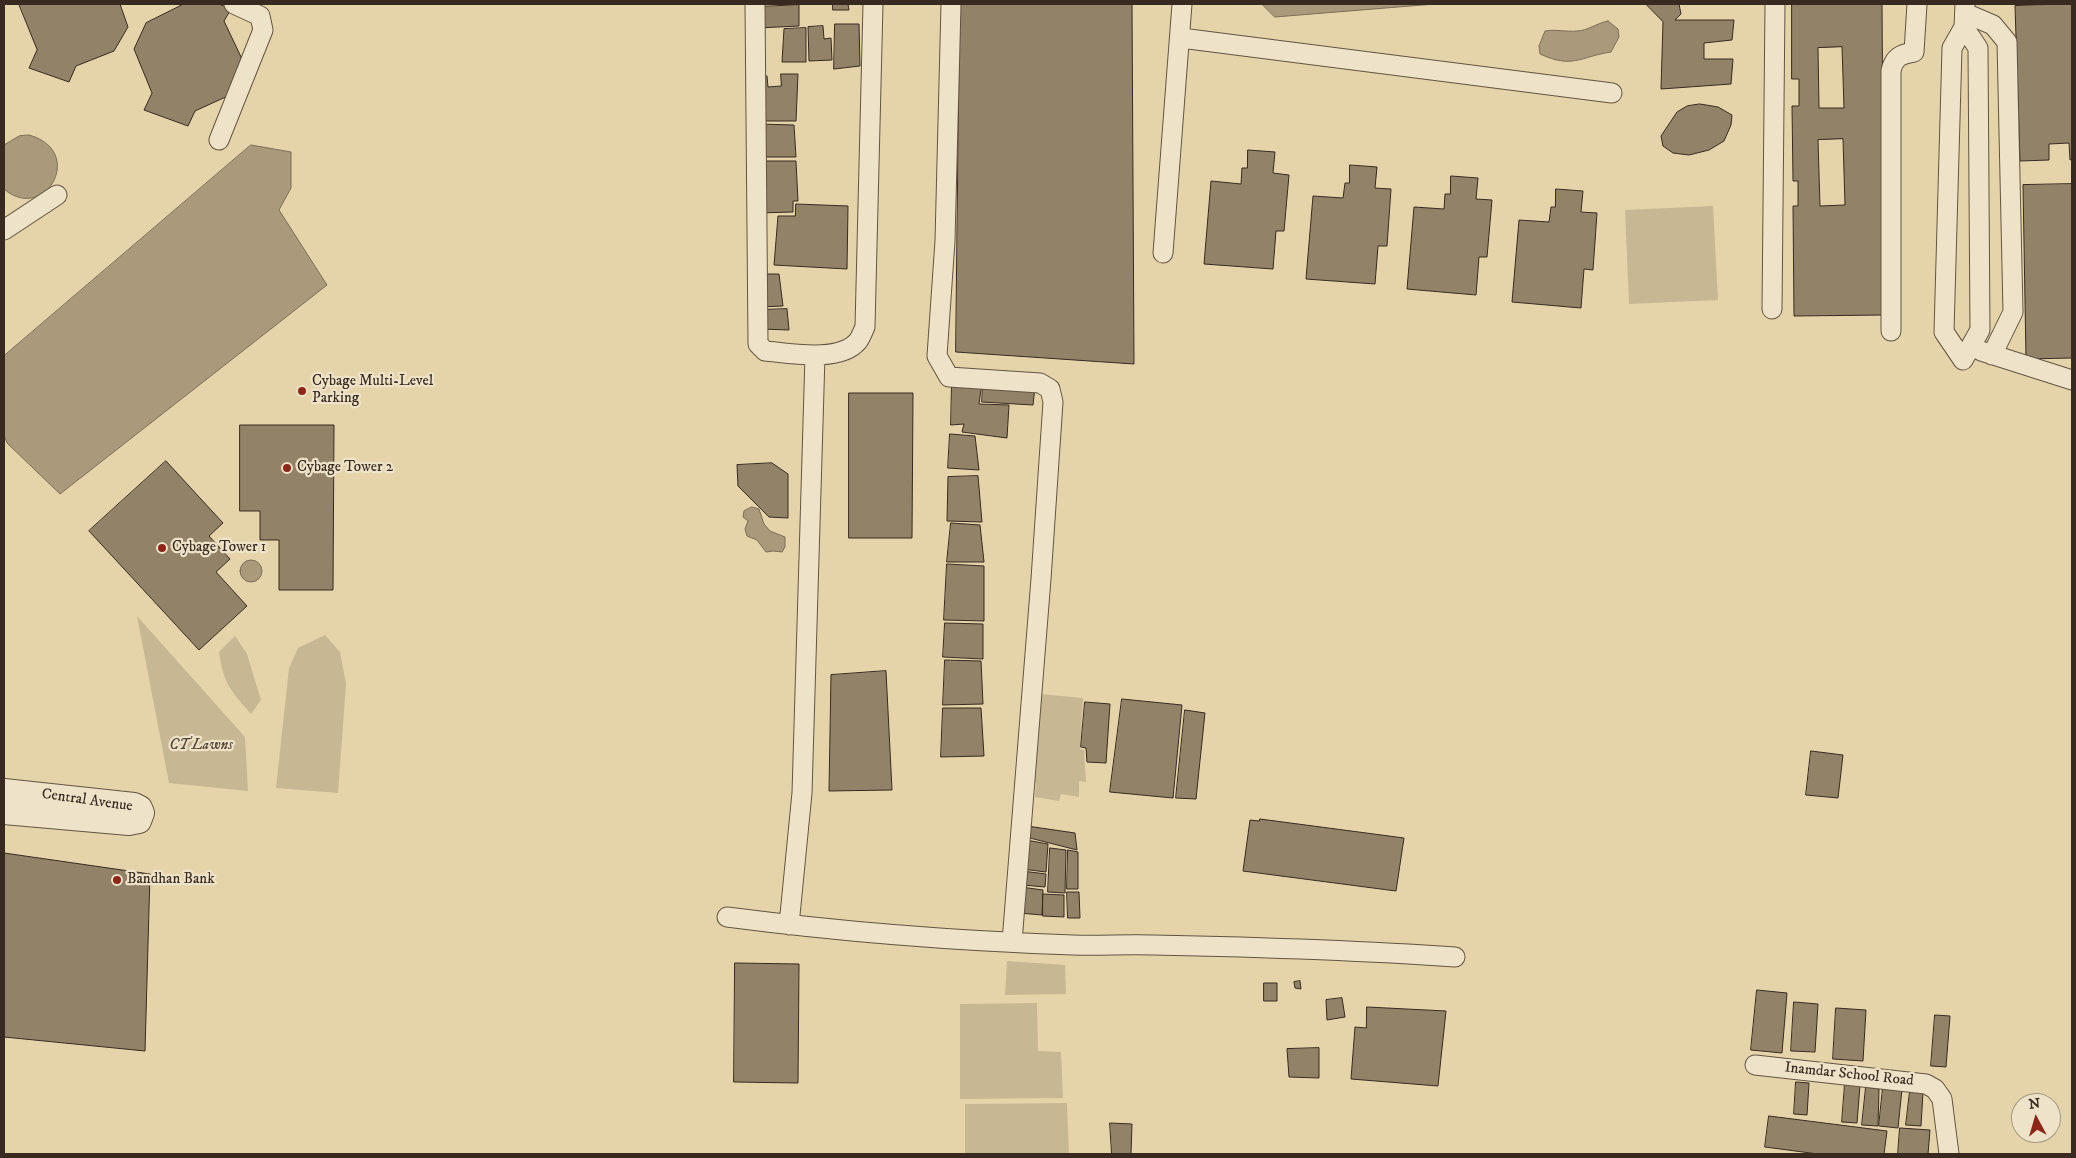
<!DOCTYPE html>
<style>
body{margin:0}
#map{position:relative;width:2076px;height:1158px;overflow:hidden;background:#e5d4aa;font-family:"IM FELL DW Pica",serif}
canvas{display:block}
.frame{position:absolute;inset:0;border:5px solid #382a20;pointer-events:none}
.north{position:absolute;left:2011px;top:1093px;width:50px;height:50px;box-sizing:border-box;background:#eee3c8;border:1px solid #a59985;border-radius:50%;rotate:354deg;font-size:14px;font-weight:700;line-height:20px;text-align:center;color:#382a20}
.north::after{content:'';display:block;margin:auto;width:18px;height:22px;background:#8f2418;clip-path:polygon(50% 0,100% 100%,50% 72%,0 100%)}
</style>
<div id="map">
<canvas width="2076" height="1158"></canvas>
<div class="frame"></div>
<div class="north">N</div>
</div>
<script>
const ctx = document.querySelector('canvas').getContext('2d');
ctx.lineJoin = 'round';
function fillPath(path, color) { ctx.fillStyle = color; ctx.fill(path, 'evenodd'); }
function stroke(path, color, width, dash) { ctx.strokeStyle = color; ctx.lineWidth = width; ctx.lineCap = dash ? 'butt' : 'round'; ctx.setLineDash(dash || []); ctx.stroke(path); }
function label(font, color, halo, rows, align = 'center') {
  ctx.font = font + ' "IM FELL DW Pica",serif'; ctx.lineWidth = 4.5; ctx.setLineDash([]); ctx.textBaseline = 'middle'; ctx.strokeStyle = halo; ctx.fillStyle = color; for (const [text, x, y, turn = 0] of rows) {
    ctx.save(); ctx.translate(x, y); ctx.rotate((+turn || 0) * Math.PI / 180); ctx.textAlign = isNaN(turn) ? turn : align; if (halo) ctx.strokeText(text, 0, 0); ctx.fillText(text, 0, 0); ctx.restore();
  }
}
fillPath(new Path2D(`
 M1713,206l5,94 -89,4 -4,-94z
 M137,616l108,121 3,54 -79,-8z
 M325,635l15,17 6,32 -8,109 -62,-5 13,-120 9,-20z
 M235,636l12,18 14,46 -10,14c-20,-23 -28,-31 -32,-62z
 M1039,694l44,4 -3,51 4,1 2,32 -7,-1v16l-18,-3 -2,7 -24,-4 1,-14 -4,-2z
 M1007,961l58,4 1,29 -61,1z
 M1037,1003l1,48 23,1 2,46 -103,1v-95z
 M1067,1103l2,51h-104v-50z`), '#c8b793');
const water = new Path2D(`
 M1262,4h173l-160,13z
 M1608,21l10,8 1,8 -8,15c-32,5 -38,17 -71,2l-1,-8 6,-15c11,-2 20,1 32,0 10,0 20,-8 31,-10z
 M29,135c58,16 16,89 -25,54v-44l15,-9z
 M251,145l40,7v36l-12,22 48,75 -267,209 -53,-51 -3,-8v-79z
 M752,507l7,2 5,15 6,7 15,6v10l-3,5 -9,-1 -7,1 -9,-12 -10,-4 -2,-7 3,-8 -5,-4 1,-6z
 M240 571a11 11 0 1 1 22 0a11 11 0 1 1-22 0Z`);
fillPath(water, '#aa9a7b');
stroke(water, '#7c6d57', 1);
const building = new Path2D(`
 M19,4h101l8,23 -14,24 -38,15 -7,16 -40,-14 8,-18z
 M184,4h35l12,5 -7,12 18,38 -12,36 -35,16 -7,15 -44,-16 8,-17 -18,-44 12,-26z
 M833,4h15l1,6h-16z
 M960,4h172l2,360 -178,-12z
 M1646,4h33l2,10 -6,6h59l-2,20 -28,3v16h29l-2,25 -70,5 2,-67z
 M1792,4h90l2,311 -90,1 -1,-110h5v-25h-5l-1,-75h7v-27h-7zM1842,47l2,61h-25l-1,-60zM1843,139l2,66 -25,1 -2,-66z
 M2072,4v155l-2,1 -1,-17 -20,1v16l-29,1 -5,-155z
 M799,5v21l-42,2 1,-21z
 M835,24h24l1,42 -26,3z
 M823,26l1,13 7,-1 1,22 -23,1 -1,-34z
 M806,28v34h-24l2,-33z
 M781,74h17l-2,47h-38l1,-45h8l1,11 13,-1z
 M1700,104l18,3 14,8 -1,10 -7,16 -15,9 -20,5 -16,-2 -10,-7 -2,-10 16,-24 10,-6z
 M758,124l36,1 2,32h-37z
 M1248,150l27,2 -2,21 16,2 -5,56h-8l-3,38 -69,-5 7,-83 30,3 1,-16h5z
 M759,161h37l2,40h-5v11l-35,1z
 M1350,165l27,2 -2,21 16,1 -4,57h-9l-3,38 -69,-5 7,-83 30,2 2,-15h4z
 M1451,176l27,2 -2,21 16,1 -5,57h-8l-3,38 -69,-6 7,-82 30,2 1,-15h5z
 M2072,184v174l-46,1 -3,-174z
 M1556,189l27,2 -2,21 16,1 -4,57 -9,-1 -3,39 -69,-6 7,-82 30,2 2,-15h4z
 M796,204l52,2 -1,63 -73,-4 4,-49h17z
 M759,274h20l4,32 -24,1z
 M787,309l2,21 -28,-1v-19z
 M952,381l30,1 -3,22 30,1 -2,33 -45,-6 2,-8 -13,1z
 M983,385l52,2 -2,18 -51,-3z
 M849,393h64l-1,145h-63z
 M240,425h94l-1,165h-54v-50h-19v-29h-20z
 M950,434l25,2 4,34 -31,-2z
 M166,461l57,62 -14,13 21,23 -14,13 31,34 -48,44 -110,-119z
 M772,463l16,11v44l-19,-1 -31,-31 -1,-21z
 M978,476l4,46 -35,-1 1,-44z
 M951,523l29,2 4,37h-37z
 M947,564l37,2v55l-40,-1z
 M945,623l38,1v35l-40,-2z
 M945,660l36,1 2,43 -40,1z
 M886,671l6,119 -63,1 2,-116z
 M1122,699l60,6 -9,93 -63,-6z
 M1085,702l25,2 -4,59 -19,-1 -1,-14 -5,-1z
 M943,708h38l3,48 -43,1z
 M1185,710l20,3 -9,86 -20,-1z
 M1811,751l32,4 -5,43 -32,-3z
 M1260,819l144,19 -8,53 -153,-20 7,-51 9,1z
 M1027,826l48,7 2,17 -51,-13z
 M1026,840l22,4 -2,28 -24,-3z
 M1050,848l16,2 -1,43 -17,-1z
 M1068,850l10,2v37h-11z
 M4,853l146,21 -5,177 -141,-14z
 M1022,871l24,3 -1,13 -22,-2z
 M1021,887l22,3 -1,25 -23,-2z
 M1067,892h12l1,26h-12z
 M1043,894l21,1v22l-21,-1z
 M735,963l64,1 -1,119 -64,-1z
 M1300,981l1,8 -6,-1 -1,-6z
 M1264,983h13v18h-13z
 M1757,990l30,3 -5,60 -31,-3z
 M1342,998l3,19 -18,3 -1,-20z
 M1794,1002l24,2 -3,48 -24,-1z
 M1367,1007l79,4 -8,75 -87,-7 4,-52 11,1z
 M1836,1008l30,2 -3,51 -30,-2z
 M1935,1015l15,1 -4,51 -15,-1z
 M1319,1048v30l-30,-1 -2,-28z
 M1796,1082l13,1 -2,32 -13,-1z
 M1845,1083l15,2 -3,38 -15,-1z
 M1866,1087l13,2 -1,37 -16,-1z
 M1883,1087l19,2 -4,39 -19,-2z
 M1910,1091l13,1 -2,34 -15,-1z
 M1769,1116l118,15 -3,23h-66l-53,-7z
 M1110,1123l22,1 -1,30h-19z
 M1900,1128l30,2 -2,24h-30z`);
fillPath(building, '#928268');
stroke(building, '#382a20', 1);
const minor = new Path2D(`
 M755,4l3,340 7,7c24,2 75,12 93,-10 3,-4 5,-10 7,-14l8,-323
 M951,4l-6,237 -8,115 12,21 91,6 10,6 3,13 -12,177 -29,363
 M1965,13l28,12 14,17 6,270 -21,43
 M1964,27l14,21 2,282 -17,30 -19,-28 8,-284 12,-21 1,-23
 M1181,38l431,55
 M219,140l44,-110 -3,-14 -26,-12
 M4,230l53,-35
 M1163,253l19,-249
 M1772,309l3,-305
 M1891,331v-260c3,-14 10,-17 23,-19l3,-48
 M1981,351l91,29
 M727,917c115,15 231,24 346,28 27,1 53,-1 80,0 100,2 202,5 302,12
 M789,925l13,-132 13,-437
 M1755,1065l171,19 9,5 7,10 7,55`);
const tertiary = new Path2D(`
 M4,791l130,14 6,3 2,5 -3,8 -10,2 -125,-11`);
stroke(minor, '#635442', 21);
stroke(tertiary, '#635442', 26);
stroke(minor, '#eee3c8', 19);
stroke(tertiary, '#eee3c8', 24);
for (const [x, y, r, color] of [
 [302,391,5,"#8f2418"],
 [287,468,5,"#8f2418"],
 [162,548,5,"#8f2418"],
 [117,880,5,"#8f2418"]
]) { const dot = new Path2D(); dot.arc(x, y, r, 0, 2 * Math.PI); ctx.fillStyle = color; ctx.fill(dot); stroke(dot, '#eee3c8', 2); }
label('15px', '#382a20', '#eee3c8', [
 ["Cybage Multi-Level",312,382],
 ["Parking",312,399],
 ["Cybage Tower 2",297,468],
 ["Cybage Tower 1",172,548],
 ["Bandhan Bank",127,880]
], 'left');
label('italic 15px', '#554637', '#eee3c8', [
 ["CT Lawns",201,746]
]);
label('15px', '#382a20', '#eee3c8', [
 ["Central Avenue",87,801,8],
 ["Inamdar School Road",1849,1075,6]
]);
</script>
